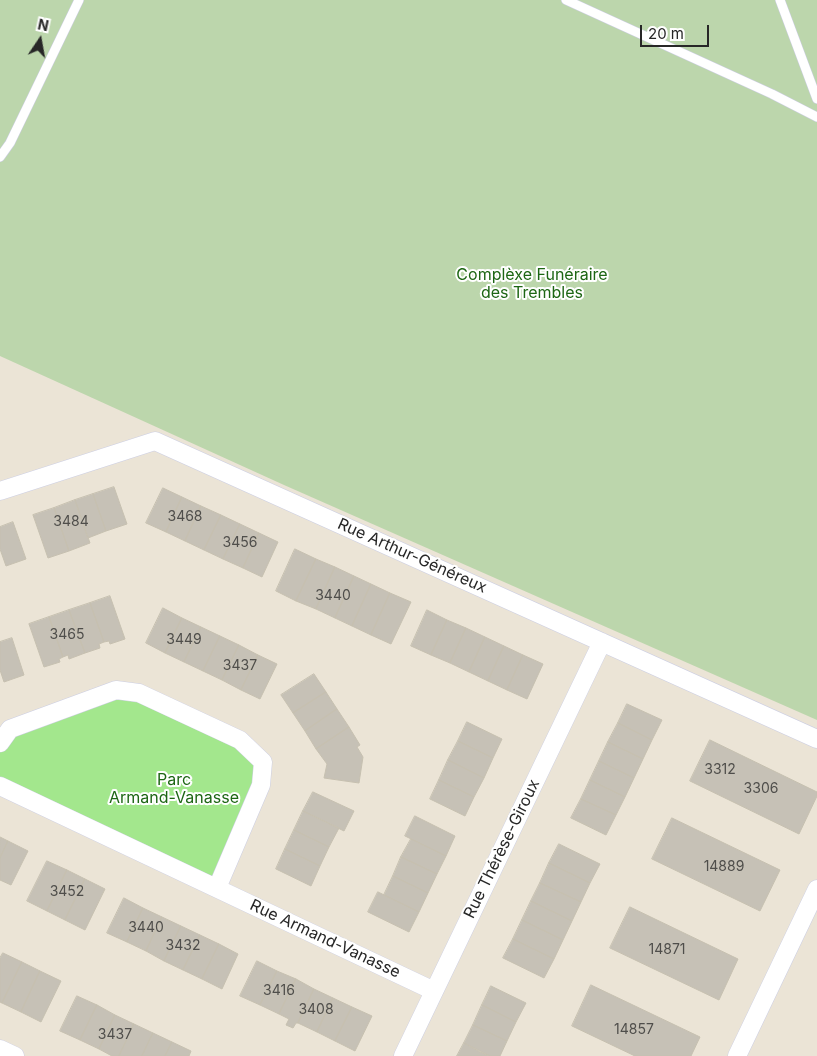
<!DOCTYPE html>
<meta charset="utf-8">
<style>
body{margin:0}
#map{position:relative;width:817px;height:1056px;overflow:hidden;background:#ebe4d6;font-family:Inter,sans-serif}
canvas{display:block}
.north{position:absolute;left:15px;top:15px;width:50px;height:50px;-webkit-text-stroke:4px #fff;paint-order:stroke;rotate:12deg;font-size:14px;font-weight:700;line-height:20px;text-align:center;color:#272727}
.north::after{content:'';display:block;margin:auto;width:18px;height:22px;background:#272727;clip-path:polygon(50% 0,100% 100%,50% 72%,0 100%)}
.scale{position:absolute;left:640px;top:25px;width:69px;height:22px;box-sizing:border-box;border:2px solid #272727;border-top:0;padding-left:6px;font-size:15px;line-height:18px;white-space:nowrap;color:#272727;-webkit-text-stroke:4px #fff;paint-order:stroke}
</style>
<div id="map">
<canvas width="817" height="1056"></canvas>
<div class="north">N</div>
<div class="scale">20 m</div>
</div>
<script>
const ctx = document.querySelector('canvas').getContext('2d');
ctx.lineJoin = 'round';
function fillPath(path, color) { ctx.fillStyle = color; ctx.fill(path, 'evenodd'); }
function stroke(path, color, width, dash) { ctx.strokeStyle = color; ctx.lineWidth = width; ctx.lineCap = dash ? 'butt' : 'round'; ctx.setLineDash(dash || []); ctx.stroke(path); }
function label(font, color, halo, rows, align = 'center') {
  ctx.font = font + ' Inter,sans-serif'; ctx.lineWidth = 4; ctx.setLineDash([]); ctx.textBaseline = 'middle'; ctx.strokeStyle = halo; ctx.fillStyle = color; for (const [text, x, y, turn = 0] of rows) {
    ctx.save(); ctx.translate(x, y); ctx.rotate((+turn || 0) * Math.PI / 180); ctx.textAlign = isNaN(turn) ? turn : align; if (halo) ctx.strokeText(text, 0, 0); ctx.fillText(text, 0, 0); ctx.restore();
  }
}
fillPath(new Path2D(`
 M116,690l23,3 124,69 -46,126 -217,-102v-43z`), '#a3e78d');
fillPath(new Path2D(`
 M0,0h817v720l-533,-235 -284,-129z`), '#bcd6ac');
const building = new Path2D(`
 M114,487l13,37 -21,7 -13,-37z
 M163,488l19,9 -16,35 -20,-9z
 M93,494l13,37 -18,7 -13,-38z
 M182,497l19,9 -16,35 -19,-9z
 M75,500l15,43 -21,8 -15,-43z
 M201,506l20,9 -17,35 -19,-9z
 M54,508l15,43 -21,7 -15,-43z
 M221,515l19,9 -17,35 -19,-9z
 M13,522l13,37 -20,7 -6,-17v-22z
 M240,524l19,9 -16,35 -20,-9z
 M259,533l19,9 -16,35 -19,-9z
 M295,549l21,10 -20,42 -20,-10z
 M316,559l19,8 -19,42 -20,-8z
 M335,567l19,9 -19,42 -19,-9z
 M354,576l17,8 -19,42 -17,-8z
 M371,584l19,9 -19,42 -19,-9z
 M390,593l21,9 -20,42 -20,-9z
 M110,596l15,43 -15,5 -1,-3 -5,1 -14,-39z
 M90,603l14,39 -5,2 1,4 -15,5 -16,-43z
 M163,608l19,10 -17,35 -19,-10z
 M69,610l16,43 -16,6 -1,-4 -5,2 -14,-40z
 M427,610l20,10 -16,35 -20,-9z
 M49,617l14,40 -4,2 1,3 -16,5 -15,-43z
 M182,618l19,9 -17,35 -19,-9z
 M447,620l19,8 -16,35 -19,-8z
 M201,627l19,9 -17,35 -19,-9z
 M466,628l19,9 -16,35 -19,-9z
 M220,636l19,9 -17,35 -19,-9z
 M485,637l19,9 -16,35 -19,-9z
 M12,638l12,37 -20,7 -4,-12v-28z
 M239,645l19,10 -17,35 -19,-10z
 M504,646l19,9 -16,35 -19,-9z
 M258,655l19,9 -17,35 -19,-9z
 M523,655l20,9 -16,35 -20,-9z
 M314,674l12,18 -33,21 -12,-18z
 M326,692l11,17 -32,22 -12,-18z
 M627,704l35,16 -10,20 -34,-17z
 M337,709l12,18 -33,22 -11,-18z
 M467,722l35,17 -9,19 -35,-17z
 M618,723l34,17 -9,19 -35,-17z
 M349,727l11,18 -3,2 6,10 -4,26 -35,-5 3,-14 -11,-15z
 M710,740l107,52v4l-18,38 -109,-53z
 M458,741l35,17 -9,20 -36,-18z
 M608,742l35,17 -9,19 -35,-17z
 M448,760l36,18 -10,19 -35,-17z
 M599,761l35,17 -9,19 -35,-17z
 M439,780l35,17 -9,19 -35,-17z
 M590,780l35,17 -9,18 -35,-16z
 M313,792l41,19 -10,20 -41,-20z
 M581,799l35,16 -10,20 -35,-17z
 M303,811l36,17 -10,19 -35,-17z
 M415,816l40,20 -9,20 -41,-20z
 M672,818l108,52 -20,41 -108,-52z
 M294,830l35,17 -9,19 -35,-17z
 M0,837l8,4 -8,17z
 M411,839l35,17 -9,18 -36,-17z
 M8,841l20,10 -17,34 -11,-5v-22z
 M559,844l41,20 -10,19 -41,-20z
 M285,849l35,17 -9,20 -35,-17z
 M401,857l36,17 -9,19 -35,-17z
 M47,861l20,9 -20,41 -20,-10z
 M549,863l41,20 -9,19 -41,-19z
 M67,870l18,9 -20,41 -18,-9z
 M393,876l35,17 -9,19 -35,-17z
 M85,879l20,10 -20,41 -20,-10z
 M540,883l41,19 -9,19 -41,-20z
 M378,892l41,20 -10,20 -41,-20z
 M124,898l19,10 -16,34 -20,-9z
 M531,901l41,20 -9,19 -41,-20z
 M630,907l108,52 -19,41 -109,-52z
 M143,908l19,9 -16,34 -19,-9z
 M162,917l19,9 -17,35 -18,-10z
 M522,920l41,20 -9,19 -41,-20z
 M181,926l19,9 -17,35 -19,-9z
 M200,935l19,9 -17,35 -19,-9z
 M513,939l41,20 -10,19 -41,-20z
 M219,944l19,10 -16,35 -20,-10z
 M3,953l19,9 -20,41 -2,-1v-44z
 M257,961l20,10 -17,34 -20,-9z
 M22,962l18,9 -19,41 -19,-9z
 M40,971l21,10 -20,41 -20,-10z
 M277,971l19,8 -17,35 -19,-9z
 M296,979l18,10 -16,34h-2l-3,5 -7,-3 3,-6 -10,-5z
 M591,985l109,52 -9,19h-56l-63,-30z
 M491,986l35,17 -10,19 -34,-17z
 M314,989l19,9 -16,34 -19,-9z
 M77,996l20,9 -17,35 -20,-9z
 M333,998l19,9 -17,34 -18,-9z
 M97,1005l18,10 -16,34 -19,-9z
 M482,1005l34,17 -9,19 -34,-16z
 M352,1007l20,9 -17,35 -20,-10z
 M115,1015l19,9 -15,32h-7l-13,-7z
 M134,1024l19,9 -11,23h-23z
 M473,1025l34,16 -7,15h-10l-26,-13z
 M153,1033l19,9 -7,14h-23z
 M172,1042l19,9 -2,5h-24z
 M464,1043l16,9 10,4h-33z`);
fillPath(building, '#c6c1b6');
stroke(building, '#c6c0b0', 1);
const lane = new Path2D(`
 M566,0l206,94 45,23
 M780,0l37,99
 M0,157l10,-14 69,-143`);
const street = new Path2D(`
 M0,491l155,-50 662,298
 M0,743l10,-14 106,-39 23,3 101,47 23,22 -2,23 -44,103
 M0,786l434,205
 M0,1049l15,7
 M403,1056l199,-414
 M737,1056l80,-167`);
stroke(lane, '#cccee2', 10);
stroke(street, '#cccee2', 19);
stroke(lane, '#fff', 9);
stroke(street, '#fff', 18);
label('14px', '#4f4e4b', null, [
 ["3468",185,517],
 ["3484",71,522],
 ["3456",240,543],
 ["3440",333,596],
 ["3465",67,635],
 ["3449",184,640],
 ["3437",240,666],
 ["3312",720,770],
 ["3306",761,789],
 ["14889",724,867],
 ["3452",67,892],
 ["3440",146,928],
 ["3432",183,946],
 ["14871",667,950],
 ["3416",279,991],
 ["3408",316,1010],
 ["14857",634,1030],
 ["3437",115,1035]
]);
label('16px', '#1d6614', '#fff', [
 ["Complèxe Funéraire",532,275],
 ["des Trembles",532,293],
 ["Parc",174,780],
 ["Armand-Vanasse",174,798]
]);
label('16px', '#272727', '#fff', [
 ["Rue Arthur-Généreux",412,556,24],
 ["Rue Thérèse-Giroux",502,849,-64],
 ["Rue Armand-Vanasse",325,939,25]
]);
</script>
